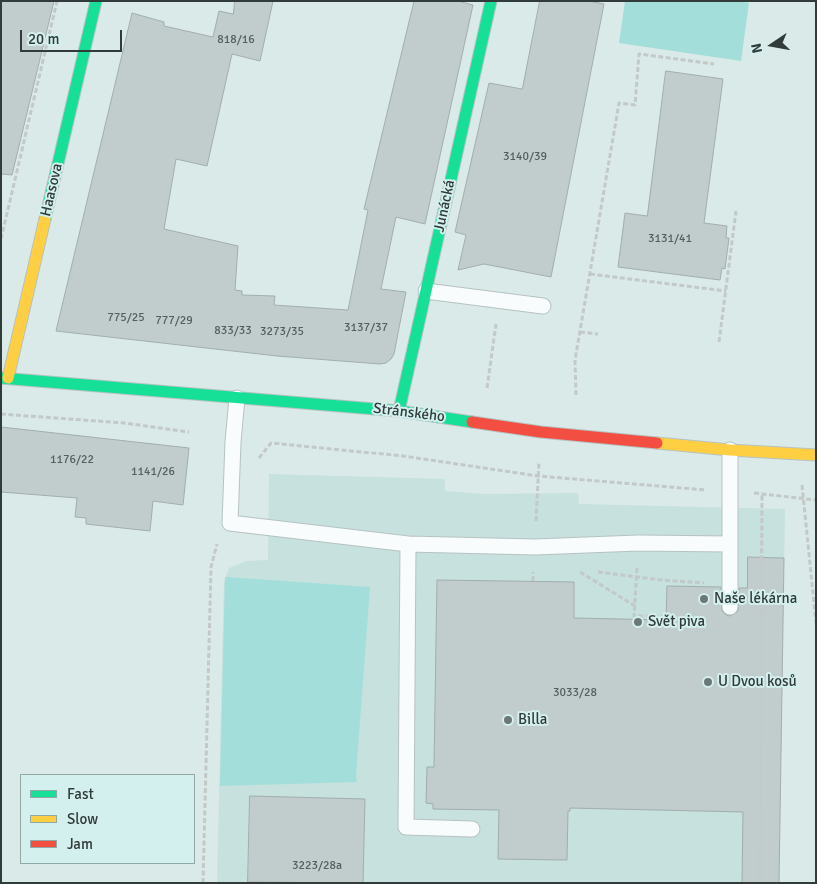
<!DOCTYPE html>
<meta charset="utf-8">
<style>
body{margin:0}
#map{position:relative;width:817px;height:884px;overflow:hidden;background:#daeae8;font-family:Signika,sans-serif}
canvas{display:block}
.frame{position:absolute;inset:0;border:2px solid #303b3a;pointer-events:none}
.legend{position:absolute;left:20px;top:774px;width:175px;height:90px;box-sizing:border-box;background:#d4f0ee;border:1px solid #92a8a6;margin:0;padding:6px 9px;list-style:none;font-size:15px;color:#303b3a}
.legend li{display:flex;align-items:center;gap:10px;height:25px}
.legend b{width:25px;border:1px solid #92a8a6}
.north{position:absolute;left:747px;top:20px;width:50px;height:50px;-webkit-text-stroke:4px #d4f0ee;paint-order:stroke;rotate:258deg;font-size:14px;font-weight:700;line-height:20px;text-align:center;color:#303b3a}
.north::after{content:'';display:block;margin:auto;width:18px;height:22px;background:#303b3a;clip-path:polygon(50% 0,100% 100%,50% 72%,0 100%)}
.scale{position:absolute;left:20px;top:30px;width:102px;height:22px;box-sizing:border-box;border:2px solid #303b3a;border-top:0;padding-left:6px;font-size:15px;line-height:18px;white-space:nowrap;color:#303b3a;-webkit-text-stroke:4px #d4f0ee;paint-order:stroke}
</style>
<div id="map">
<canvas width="817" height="884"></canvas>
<div class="frame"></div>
<ul class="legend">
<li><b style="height:6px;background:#16e098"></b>Fast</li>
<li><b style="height:6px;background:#ffcf43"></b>Slow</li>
<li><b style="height:6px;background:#f24e42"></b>Jam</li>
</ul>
<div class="north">N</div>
<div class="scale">20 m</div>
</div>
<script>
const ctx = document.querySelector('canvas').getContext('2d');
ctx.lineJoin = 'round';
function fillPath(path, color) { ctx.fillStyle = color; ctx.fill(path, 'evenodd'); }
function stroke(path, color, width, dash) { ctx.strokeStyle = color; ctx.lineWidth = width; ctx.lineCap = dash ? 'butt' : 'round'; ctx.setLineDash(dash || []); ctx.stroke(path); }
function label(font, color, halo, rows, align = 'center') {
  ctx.font = font + ' Signika,sans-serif'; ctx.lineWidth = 4; ctx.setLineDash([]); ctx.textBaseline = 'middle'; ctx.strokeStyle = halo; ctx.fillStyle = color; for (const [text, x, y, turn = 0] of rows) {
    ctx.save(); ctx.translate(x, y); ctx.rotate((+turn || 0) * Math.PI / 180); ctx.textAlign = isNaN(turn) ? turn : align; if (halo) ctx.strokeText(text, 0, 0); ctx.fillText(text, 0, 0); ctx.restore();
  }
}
fillPath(new Path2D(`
 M269,474l176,5v12l39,3 94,-1 1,11 206,5 -6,374h-562l7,-301 5,-14 17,-7 22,-1z`), '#c6e1de');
fillPath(new Path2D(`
 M625,1h113l11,2 -8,58 -122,-18z
 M225,577l145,10 -14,188 1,7 -137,4z`), '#a4deda');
const building = new Path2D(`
 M1,1h53l-42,174 -11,-1z
 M235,1h38l-13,60 -28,-7 -25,112 -31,-7 -12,70 74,17 -3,44 7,1v4l33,1 -1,9 74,5 20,-100 -4,-1 50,-208h44l15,4 -48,219 -29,-7 -15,72 25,3 -12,62 -3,5 -5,4 -6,1 -103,-8 -221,-25 76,-318 32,9v4l49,11 6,-26 14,3z
 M540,1h49l15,3 -53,273 -67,-13 -26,6 8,-35 -11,-3 34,-149 33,6z
 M666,71l57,8 -19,144 23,3 -1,12h3l-4,31 -3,-1 -2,12 -102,-13 7,-54 22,3z
 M1,427l188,21 -6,57 -30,-4 -3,30 -64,-7v-6l-11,-1 2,-19 -76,-6z
 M748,557l36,1 -5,325h-37l1,-71 -173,-4v3h-2l-1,49 -69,-1 1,-49 -66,-1v-5l-7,-1 1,-36h7l3,-187 137,2v36l92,2 1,-34 54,1 1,24 4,4 4,1 8,-5 1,-23h8z
 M250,796l115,3 -2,84 -115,-1z`);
fillPath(building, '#c1cdcc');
stroke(building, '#a1aeac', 1);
const lane = new Path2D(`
 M426,291l117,15
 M237,398l-4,44 -3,81 178,21
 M730,607v-157
 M472,829l-66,-2 2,-283 127,3 103,-4 92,1`);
const fast = new Path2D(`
 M45,219l51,-218
 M1,378l398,33 73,11
 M399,411l92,-410`);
const slow = new Path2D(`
 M8,378l37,-159
 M657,443l73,7 86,5`);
const jam = new Path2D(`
 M472,422l69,10 116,11`);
stroke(lane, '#b6c2c2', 17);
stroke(fast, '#b6c2c2', 13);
stroke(slow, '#b6c2c2', 13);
stroke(jam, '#b6c2c2', 13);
stroke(new Path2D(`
 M1,239l56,-238
 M590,274l136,17
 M580,332l18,2
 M719,342l17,-131
 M487,388l9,-64
 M576,395l-1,-35 44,-257 16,2 4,-51 75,10
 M1,414l123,9 65,9
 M259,458l12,-15 132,13 135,20 168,14
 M802,485l14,138
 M754,493l62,7
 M536,521l3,-59
 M637,568l-3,48h32
 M580,572l55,34
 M598,572l63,8 43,3
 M533,581v-9
 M203,883l8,-316 6,-23
 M760,883l2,-390`), '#c3c9c8', 3, [5, 2.5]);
stroke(lane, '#f9fcfc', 15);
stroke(fast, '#16e098', 11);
stroke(slow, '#ffcf43', 11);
stroke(jam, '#f24e42', 11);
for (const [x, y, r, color] of [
 [704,599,5,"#6c7877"],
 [638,622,5,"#6c7877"],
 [708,682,5,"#6c7877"],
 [508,720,5,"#6c7877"]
]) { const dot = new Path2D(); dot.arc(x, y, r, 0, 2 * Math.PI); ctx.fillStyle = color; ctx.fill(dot); stroke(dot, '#d4f0ee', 2); }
label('12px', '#54605e', null, [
 ["818/16",236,40],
 ["3140/39",525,157],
 ["3131/41",670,239],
 ["775/25",126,318],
 ["777/29",174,321],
 ["3137/37",366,328],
 ["833/33",233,331],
 ["3273/35",282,332],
 ["1176/22",72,460],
 ["1141/26",153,472],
 ["3033/28",575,693],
 ["3223/28a",317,866]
]);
label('15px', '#303b3a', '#d4f0ee', [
 ["Haasova",52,190,-77],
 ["Junácká",445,206,-78],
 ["Stránského",409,413,7]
]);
label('15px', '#303b3a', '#d4f0ee', [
 ["Naše lékárna",714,599],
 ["Svět piva",648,622],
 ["U Dvou kosů",718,682],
 ["Billa",518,720]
], 'left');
</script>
